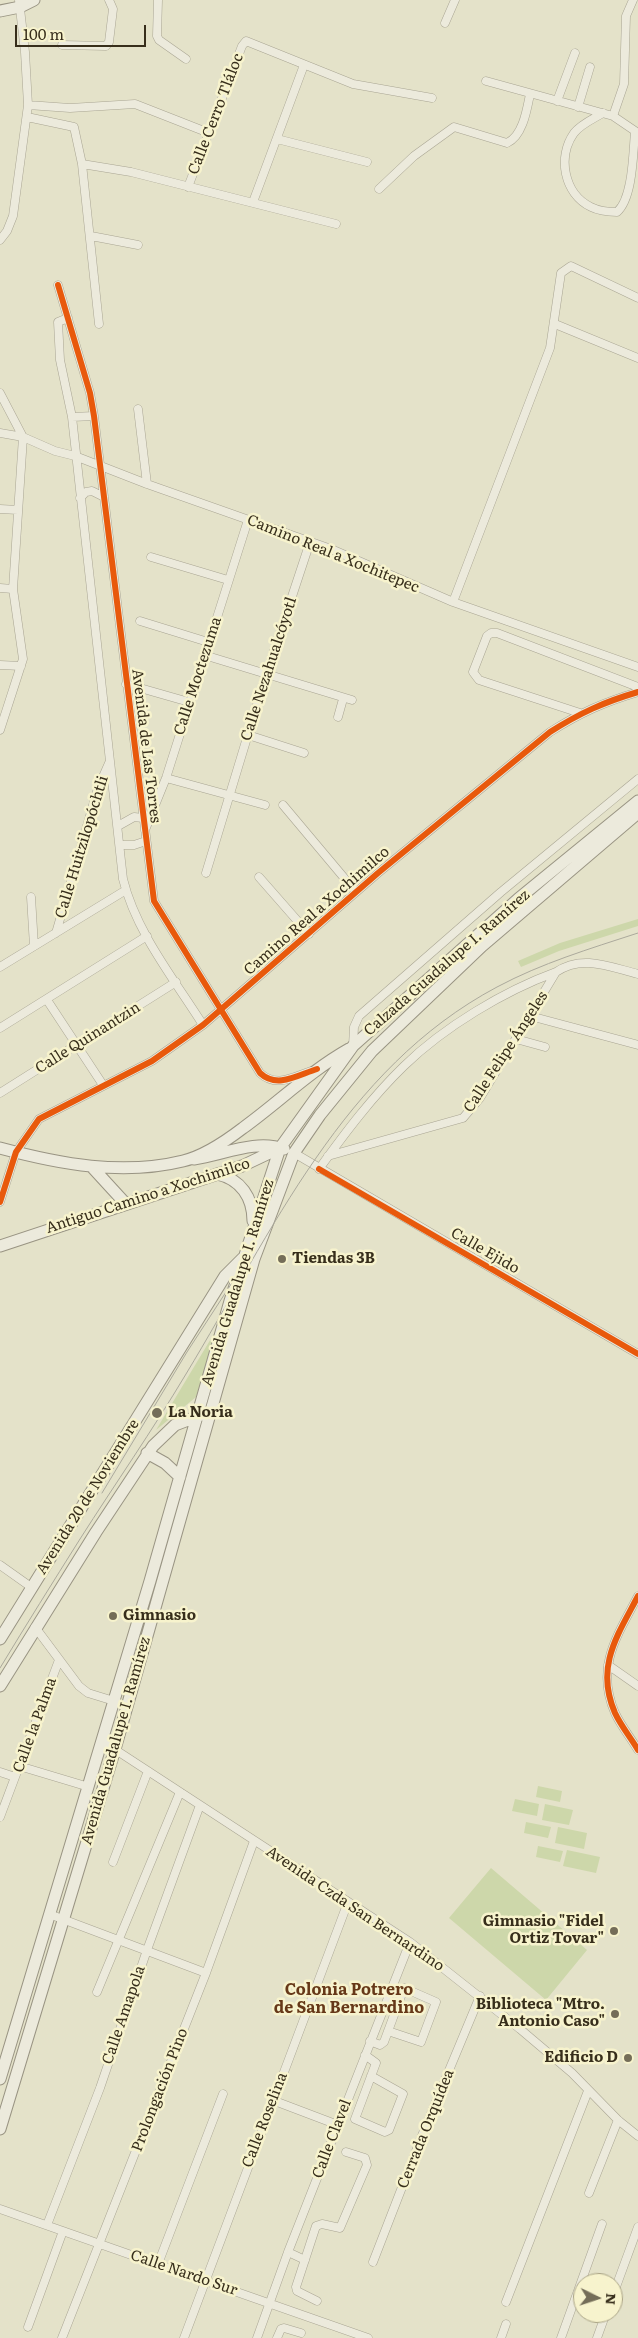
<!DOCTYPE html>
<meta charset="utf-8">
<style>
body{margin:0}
#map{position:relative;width:638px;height:2338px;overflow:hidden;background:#e4e2c9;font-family:Literata,serif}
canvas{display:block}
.north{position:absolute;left:573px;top:2273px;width:50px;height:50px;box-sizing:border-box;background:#f7f3cd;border:1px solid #aaa486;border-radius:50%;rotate:94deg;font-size:14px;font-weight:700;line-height:20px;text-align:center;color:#372e1b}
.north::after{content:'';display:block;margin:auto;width:18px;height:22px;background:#746d58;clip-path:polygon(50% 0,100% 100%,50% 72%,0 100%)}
.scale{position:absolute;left:15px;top:25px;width:131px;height:22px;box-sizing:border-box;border:2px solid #372e1b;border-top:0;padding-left:6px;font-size:15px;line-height:18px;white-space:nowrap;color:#372e1b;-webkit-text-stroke:4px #f7f3cd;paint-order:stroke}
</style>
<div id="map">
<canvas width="638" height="2338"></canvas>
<div class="north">N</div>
<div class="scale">100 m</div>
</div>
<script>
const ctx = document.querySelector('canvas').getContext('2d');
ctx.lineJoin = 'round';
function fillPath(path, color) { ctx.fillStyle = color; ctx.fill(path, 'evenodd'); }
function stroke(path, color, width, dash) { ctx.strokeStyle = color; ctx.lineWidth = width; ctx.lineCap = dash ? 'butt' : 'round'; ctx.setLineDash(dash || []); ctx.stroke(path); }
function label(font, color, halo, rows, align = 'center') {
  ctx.font = font + ' Literata,serif'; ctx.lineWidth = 5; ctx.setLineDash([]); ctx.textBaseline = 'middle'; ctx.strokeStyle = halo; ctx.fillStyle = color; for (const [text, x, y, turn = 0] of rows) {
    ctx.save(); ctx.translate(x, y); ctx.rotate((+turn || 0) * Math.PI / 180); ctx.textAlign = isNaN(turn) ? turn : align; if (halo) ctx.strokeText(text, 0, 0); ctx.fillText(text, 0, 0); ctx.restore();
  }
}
fillPath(new Path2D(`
 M638,919v7l-79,25 -38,16 -3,-6 42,-18z
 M221,1322l-25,75 -40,33z
 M538,1786l24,5 -2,11 -24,-5z
 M515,1799l24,5 -2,12 -25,-5z
 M545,1804l28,6 -4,15 -27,-5z
 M526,1822l25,5 -3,11 -24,-5z
 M558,1827l29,6 -3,16 -29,-6z
 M538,1846l25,5 -3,11 -24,-5z
 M567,1850l33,7 -4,16 -33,-7z
 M491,1868l96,82 -41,50 -97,-82z`), '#cdd7aa');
const street = new Path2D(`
 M158,0l-1,36 2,4 27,19
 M445,23l10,-23
 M62,45l44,1 3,-4 4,-33 -4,-9
 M486,81l127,35 25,17
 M557,101l18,-48
 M28,105l42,3 65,-4 74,29
 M578,107l12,-40
 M603,113c-10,6 -22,11 -29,20 -17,24 -10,61 17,74 8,4 17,5 26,5 16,-14 16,-59 18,-80
 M613,116l11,-32 2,-68 7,-16
 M27,117l47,10 8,37 17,160
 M277,139l90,23
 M82,164l49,8 205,52
 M188,187l54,-141 4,-5 107,43 79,14
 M379,189l35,-33 40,-29 53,16c16,-7 20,-34 23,-49
 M253,202l51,-137
 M91,236l47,9
 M0,240l7,-9 6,-15 15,-111 -3,-53 -6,-52
 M58,285l32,108 4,23 60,485 106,172c16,15 33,4 51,-2
 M68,318l-10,4 2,38 12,57 51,462c13,53 51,100 80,146
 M555,324l83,34
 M0,393l23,44 -10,152 10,70 -23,71
 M138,409l9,75
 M72,417l22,-1
 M0,433l23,4 32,14 20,5 72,28 184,65 122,53 185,65
 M80,498l6,-6 6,-1 12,6
 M0,509l18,1
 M151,557l77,23
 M0,588l13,1
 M453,602l97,-254 11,-75 10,-7 67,32
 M140,621l68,21
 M204,655l148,45
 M0,665l21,1
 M126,684l63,18
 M580,713l-101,-33 -6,-8 14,-36 4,-3h6l141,54
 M338,717l5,-18
 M248,735l56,18
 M166,778l99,27
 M283,805l73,87
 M118,826l16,-9 9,1
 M145,830l21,-52 82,-258
 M120,845h14l12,-4
 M206,873l60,-198 44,-133
 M259,877l50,57
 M31,897l3,49
 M56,933l42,-145 11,-25
 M0,967l126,-77
 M47,1000l56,85
 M530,1016l108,29
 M0,1028l147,-92
 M516,1039l29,8
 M353,1046l1,-19 5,-11 142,-124 137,-113
 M0,1093l176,-111
 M294,1153l344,201
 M328,1156l135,-38 17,-20 76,-126c26,-18 54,-5 82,2
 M319,1169c26,-36 53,-72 85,-103 40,-39 100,-75 152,-94
 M0,1202l16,-50 23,-33 113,-58 51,-36 175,-152 172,-141c30,-19 54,-30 88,-40
 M0,1565l31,22
 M638,1596c-21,40 -43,71 -23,117 6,13 16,25 23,37
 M35,1627l44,59 9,7 26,8
 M608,1665l30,21
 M102,1741l308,201 110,87 52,44 46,47 20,16
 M19,1766l70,21
 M0,1772l15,5
 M0,1817l59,-157
 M113,1862l35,-91
 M49,1914l157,59
 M97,1992l83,-200
 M370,2041l10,4 4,-3 20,-54 32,14 -15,40 -33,-11
 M365,2055l11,8 -21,56 30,13 4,-2 14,-36 -32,-18
 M272,2100l66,25
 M589,2193l29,-73
 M0,2209l368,129
 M47,2225l53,-137 47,-138 53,-145
 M288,2252l17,8
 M373,2262l52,-134 55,-132
 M158,2264l65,-170
 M613,2295l25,-68
 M317,2301l-20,-10 -1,-4 20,-61 6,-2 18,4 27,-63 -2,-7 -19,-6
 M506,2302l82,-211
 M28,2327l35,-96
 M62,2338l144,-365 48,-132
 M184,2338l164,-436
 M257,2338l31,-86 122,-310
 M277,2338l4,-9 3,-1 17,5
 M501,2338l5,-14
 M561,2338l41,-114
 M597,2338l9,-25`);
const secondary = new Path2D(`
 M0,11l20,-4 14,-7
 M0,1148c60,16 122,28 183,13 21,-5 43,-20 60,-33 36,-26 67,-57 106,-79
 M194,1159c29,-4 61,-20 90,-10
 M92,1167l33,36
 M217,1174c24,5 36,24 36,47
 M0,1246l242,-80 38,-18
 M147,1453l18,10 15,14
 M0,1639l225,-363 18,-18
 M0,1686l96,-154 57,-86 22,-21 26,-10
 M0,2079l150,-498 80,-280 50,-153 73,-102 165,-147 120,-98
 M0,2129l115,-380 139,-490 40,-106 26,-38 52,-64 110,-105 156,-133`);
stroke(street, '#a9a593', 9);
stroke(secondary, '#999483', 13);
stroke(street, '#eceadc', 8);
stroke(secondary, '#eceadc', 11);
stroke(new Path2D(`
 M102,1493l85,-141 52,-80
 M0,1668c26,-43 53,-86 80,-129 35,-55 72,-108 106,-165 86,-142 157,-305 311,-387 45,-24 92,-38 141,-54`), '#aba99c', 1);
stroke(new Path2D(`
 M58,285l32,108 4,23 60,485 106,172c17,16 38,2 57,-4
 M319,1169l319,185
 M0,1202l16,-50 23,-33 113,-58 51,-36 175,-152 172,-141c30,-19 54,-30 88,-40
 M638,1596c-21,40 -43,71 -23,117 6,13 16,25 23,37`), '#e8590c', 6);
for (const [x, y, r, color] of [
 [282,1259,5,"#746d58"],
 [157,1413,6,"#746d58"],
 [113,1616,5,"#746d58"],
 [614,1931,5,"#746d58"],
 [615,2014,5,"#746d58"],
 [628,2058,5,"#746d58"]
]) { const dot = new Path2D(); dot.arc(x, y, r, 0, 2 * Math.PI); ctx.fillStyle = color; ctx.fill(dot); stroke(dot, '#f7f3cd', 2); }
label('15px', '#372e1b', '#f7f3cd', [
 ["Calle Cerro Tláloc",216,114,-69],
 ["Camino Real a Xochitepec",333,554,22],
 ["Calle Nezahualcóyotl",269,669,-72],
 ["Calle Moctezuma",198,676,-72],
 ["Avenida de Las Torres",146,746,83],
 ["Calle Huitzilopóchtli",82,847,-73],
 ["Camino Real a Xochimilco",317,911,-41],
 ["Calzada Guadalupe I. Ramírez",447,963,-41],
 ["Calle Quinantzin",88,1038,-32],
 ["Calle Felipe Ángeles",506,1052,-57],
 ["Antiguo Camino a Xochimilco",148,1196,-18],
 ["Calle Ejido",485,1251,30],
 ["Avenida Guadalupe I. Ramírez",238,1283,-73],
 ["Avenida 20 de Noviembre",88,1497,-58],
 ["Calle la Palma",35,1725,-70],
 ["Avenida Guadalupe I. Ramírez",116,1741,-74],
 ["Avenida Czda San Bernardino",355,1909,34],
 ["Calle Amapola",124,2015,-71],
 ["Prolongación Pino",160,2090,-69],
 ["Calle Roselina",265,2120,-69],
 ["Cerrada Orquídea",426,2129,-68],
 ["Calle Clavel",332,2139,-69],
 ["Calle Nardo Sur",184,2273,19]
]);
label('bold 15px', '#372e1b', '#f7f3cd', [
 ["Tiendas 3B",292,1259],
 ["La Noria",168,1413],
 ["Gimnasio",123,1616],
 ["Gimnasio \"Fidel",604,1922,"right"],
 ["Ortiz Tovar\"",604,1939,"right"],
 ["Biblioteca \"Mtro.",605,2005,"right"],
 ["Antonio Caso\"",605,2022,"right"],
 ["Edificio D",618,2058,"right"]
], 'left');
label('bold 16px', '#663818', '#f7f3cd', [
 ["Colonia Potrero",349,1990],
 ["de San Bernardino",349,2008]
]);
</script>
